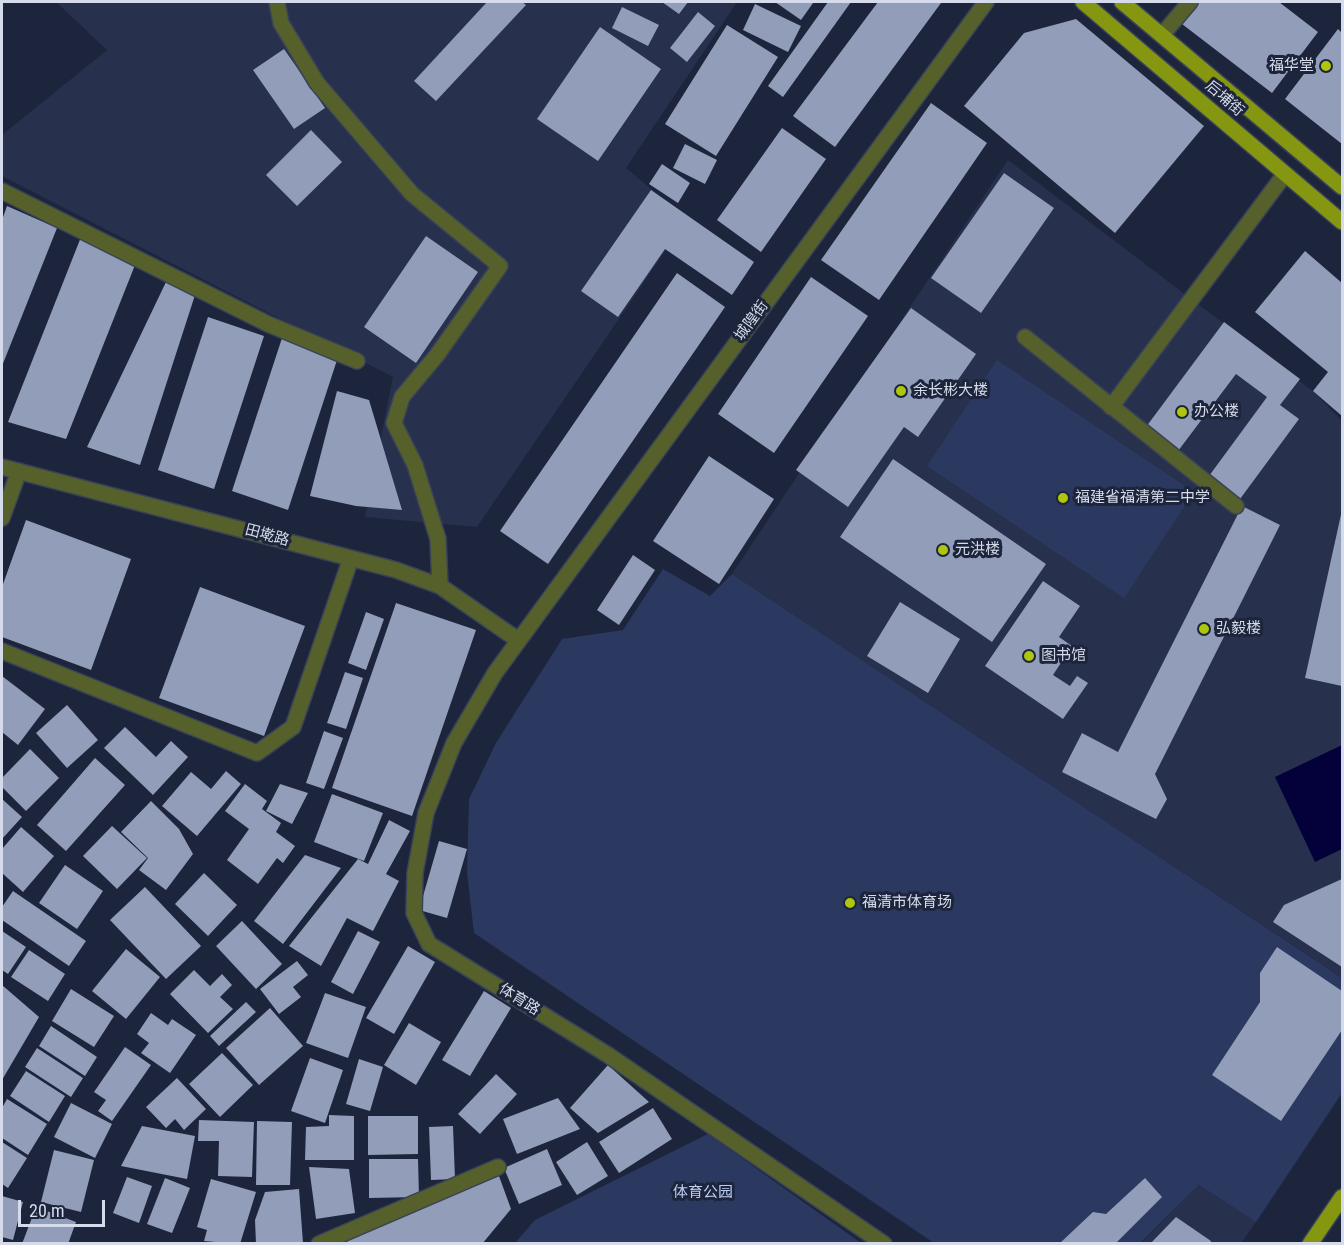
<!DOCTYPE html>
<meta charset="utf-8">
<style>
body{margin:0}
#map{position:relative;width:1344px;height:1245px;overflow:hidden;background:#1d253c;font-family:"Roboto Condensed",sans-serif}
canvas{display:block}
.frame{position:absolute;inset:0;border:3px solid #d5dbea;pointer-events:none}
.scale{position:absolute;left:18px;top:1200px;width:87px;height:27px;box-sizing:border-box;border:3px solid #d5dbea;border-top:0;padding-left:8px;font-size:18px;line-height:21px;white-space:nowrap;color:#d5dbea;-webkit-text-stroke:4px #1d253c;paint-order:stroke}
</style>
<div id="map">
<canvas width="1344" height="1245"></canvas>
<div class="frame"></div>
<div class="scale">20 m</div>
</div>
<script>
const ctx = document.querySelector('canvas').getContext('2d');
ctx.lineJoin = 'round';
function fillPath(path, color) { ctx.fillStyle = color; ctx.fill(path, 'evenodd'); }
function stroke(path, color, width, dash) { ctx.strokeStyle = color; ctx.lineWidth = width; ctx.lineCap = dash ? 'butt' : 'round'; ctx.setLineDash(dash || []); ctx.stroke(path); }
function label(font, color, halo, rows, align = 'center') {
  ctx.font = font + ' "Roboto Condensed","Noto Sans SC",sans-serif'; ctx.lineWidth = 6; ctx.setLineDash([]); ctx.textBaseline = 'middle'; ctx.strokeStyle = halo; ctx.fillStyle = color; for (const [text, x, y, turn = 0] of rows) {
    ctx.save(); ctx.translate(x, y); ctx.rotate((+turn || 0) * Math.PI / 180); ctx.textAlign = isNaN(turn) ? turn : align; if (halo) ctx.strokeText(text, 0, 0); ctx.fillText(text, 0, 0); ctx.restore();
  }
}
fillPath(new Path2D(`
 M56,2h681l-111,166 61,51 -210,308 -112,-10 28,-140 -391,-201v-41l105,-85z
 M1008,160l306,232 28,29v557l-610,-404z
 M1199,1185l57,37 -15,21 -101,1z`), '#27304c');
fillPath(new Path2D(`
 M997,360l197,132 -70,106 -197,-132z
 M663,569l47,27 22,-22 610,404v115l-86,129 -57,-37 -59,58h-206l-460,-310 -7,-60 2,-74 27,-56 66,-104 61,-9z
 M708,1134l153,109h-346l20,-23z`), '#2b3961');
fillPath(new Path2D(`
 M1342,745v104l-27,13 -40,-85z`), '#03003a');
fillPath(new Path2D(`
 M487,2h35l4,3 -90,96 -22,-20z
 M662,2h26l-9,12z
 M775,2h36l2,1 -12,17z
 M828,2h23l-68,95 -15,-11z
 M878,2l63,1 -106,144 -42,-31z
 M1199,2h80l39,30 -46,61 -90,-69z
 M755,4l46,22 -13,26 -45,-22z
 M622,7l37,18 -11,21 -36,-18z
 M698,12l17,14 -28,36 -17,-14z
 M1076,19l128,107 -89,107 -151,-127 60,-73z
 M727,25l51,32 -62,99 -51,-32z
 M600,27l61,42 -63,92 -61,-42z
 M1338,29l4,4v111l-57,-45z
 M284,49l41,59 -31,21 -41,-59z
 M931,103l56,40 -108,157 -58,-40z
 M782,128l44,31 -65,93 -44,-32z
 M311,130l31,32 -45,44 -31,-31z
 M685,144l32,16 -12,24 -32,-16z
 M662,164l28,19 -12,20 -29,-19z
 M1004,173l50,35 -73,105 -50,-35z
 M651,190l103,72 -22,33 -67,-46 -47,68 -37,-26z
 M7,206l50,22 -55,138v-146z
 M426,236l52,36 -62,91 -52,-36z
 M81,237l56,23 -71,179 -58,-17z
 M1305,251l37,32v133l-29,-25 15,-19 -73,-60z
 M677,273l48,34 -177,257 -48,-33z
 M811,277l57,39 -94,137 -56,-39z
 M166,282l30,10 -56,173 -53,-18z
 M911,308l65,46 -58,83 -14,-10 -56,80 -52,-37z
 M208,317l56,19 -50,153 -56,-19z
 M1224,322l76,57 -20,26 19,14 -59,80 -31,-23 58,-79 -31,-23 -58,77 -32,-24z
 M282,338l56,19 -50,153 -56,-19z
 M337,391l32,9 33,110 -46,-4 -46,-10z
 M709,456l65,43 -55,85 -66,-43z
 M893,459l153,105 -54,78 -152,-105z
 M1242,506l38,19 -125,249 12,25 -11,20 -94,-47 20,-39 36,19z
 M1342,510v176l-37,-8z
 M26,520l105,39 -40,111 -89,-33v-50z
 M633,555l22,15 -36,55 -22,-15z
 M1043,581l37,25 -21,31 13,9 -19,29 17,11 7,-10 11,7 -25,36 -78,-53z
 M200,587l105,39 -41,110 -105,-38z
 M900,602l60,37 -32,54 -61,-37z
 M396,603l80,27 -64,186 -80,-28z
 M366,612l18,7 -18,51 -18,-7z
 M345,672l18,6 -17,51 -19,-6z
 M2,676l43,33 -27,36 -16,-13z
 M67,705l31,35 -31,28 -31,-35z
 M125,727l31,30 15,-16 17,16 -35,38 -49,-47z
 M324,731l19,7 -19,51 -18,-6z
 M30,749l29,29 -33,33 -24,-24v-9z
 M95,758l30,27 -59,66 -29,-26z
 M226,771l15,13 -44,52 -35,-30 29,-34 20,17z
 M245,784l22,17 -5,8 19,14 -5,9 19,14 -12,17 -6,-5 -19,26 -31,-24 22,-31 -24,-18z
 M280,784l28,9 -16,31 -26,-13z
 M332,794l51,19 -19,48 -50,-19z
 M2,799l20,18 -20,22z
 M151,801l28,28 14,25 -27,36 -27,-20 9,-12 -27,-26z
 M389,820l21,11 -24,43 13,7 -26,50 -26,-13 -26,48 -32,-20 69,-87 10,5z
 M112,826l35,32 -30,31 -34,-33z
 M21,827l33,29 -31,36 -21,-19v-24z
 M439,841l28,8 -20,69 -28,-8z
 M305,855l36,13 -58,76 -29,-23z
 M65,865l38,26 -26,38 -38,-26z
 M204,873l33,32 -29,31 -33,-32z
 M1342,879v88l-69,-45 11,-17z
 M145,887l56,59 -35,33 -56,-59z
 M13,891l73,50 -17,25 -67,-46v-13z
 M242,921l40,43 -26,25 -40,-43z
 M2,931l24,16 -18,27 -6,-4z
 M358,931l22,11 -27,52 -22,-12z
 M408,946l27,16 -41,72 -28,-16z
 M1277,947l65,44v39l-61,91 -69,-46 48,-73v-29z
 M126,949l34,28 -34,42 -34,-28z
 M29,950l36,24 -17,27 -37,-24z
 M297,961l11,14 -15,12 8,10 -22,17 -19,-25z
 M194,970l16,16 12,-12 10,11 -12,12 13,12 -25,24 -38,-39z
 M2,985l37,32 -37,63z
 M71,989l43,27 -20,31 -42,-26z
 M484,991l27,17 -41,68 -28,-16z
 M325,993l41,14 -18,51 -42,-15z
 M246,1002l10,10 -37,34 -9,-10z
 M270,1008l33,38 -44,39 -33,-37z
 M151,1013l17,12 4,-6 24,16 -26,38 -29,-20 8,-10 -12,-9z
 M409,1023l32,19 -25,43 -32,-20z
 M51,1026l46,31 -12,19 -46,-30z
 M125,1047l26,18 -39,56 -14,-10 8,-11 -12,-8z
 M37,1048l46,30 -12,19 -46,-30z
 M222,1053l31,32 -33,32 -31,-33z
 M310,1058l33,12 -18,53 -34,-12z
 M359,1059l24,8 -13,44 -24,-7z
 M608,1065l41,37 -51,31 -28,-25z
 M26,1071l39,25 -16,26 -39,-26z
 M496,1074l21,20 -37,40 -22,-20z
 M177,1078l29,31 -22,21 -9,-11 -9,9 -20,-21z
 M558,1098l22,31 -63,25 -14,-35z
 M7,1099l40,25 -19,31 -26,-17v-30z
 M71,1103l41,21 -17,34 -41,-21z
 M653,1108l19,31 -53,34 -20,-31z
 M329,1115l25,1v44h-49l1,-33 23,-1z
 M368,1116h50v38l-50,1z
 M199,1120l55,2 -2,55 -34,-1 1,-35h-21z
 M257,1121l35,1 -2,63h-34z
 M142,1126l53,10 -8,43 -66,-13z
 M453,1126l2,53 -24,1 -2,-53z
 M2,1142l25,16 -19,30 -6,-4z
 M587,1142l21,34 -31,19 -21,-33z
 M547,1149l15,36 -43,19 -15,-36z
 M54,1150l40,10 -13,52 -40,-10z
 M369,1159h49l1,38 -50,1z
 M309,1167l40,2 6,44 -39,6z
 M499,1176l12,33 -29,35h-137l5,-7z
 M127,1177l25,9 -13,37 -26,-10z
 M165,1178l25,10 -18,45 -25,-9z
 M1145,1178l17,19 -47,47h-56l34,-32 13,2z
 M211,1179l45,13 -16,52 -36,-3 3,-11 -10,-3z
 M299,1189l4,54 -47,1 -1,-24 10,-28z
 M2,1196l21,6 -10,38 -11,-3z
 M36,1207l40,15 -8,22h-46z
 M1176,1217l35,24 -1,3h-60z`), '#919db9');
const minor = new Path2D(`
 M277,2l4,21 36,60 95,111 88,72 -63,89 -35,42 -8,26 21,42 23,74 2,47
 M1162,35l28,-33
 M2,191l266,133 89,37
 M1025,337l211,169
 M1111,407l174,-233
 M2,467l394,103 44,16 78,54
 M2,518l17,-47
 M2,651l255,102 36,-26 58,-169
 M319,1244l179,-77
 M884,1244l-276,-189 -179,-111 -15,-31 1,-40 11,-60 28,-70 41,-70 491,-671`);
const major = new Path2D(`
 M1083,2l259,220
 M1122,2l220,185
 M1310,1244l32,-47`);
stroke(minor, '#3a4258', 18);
stroke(major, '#3a4258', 18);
stroke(minor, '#56602b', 15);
stroke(major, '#859711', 15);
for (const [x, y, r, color] of [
 [1326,66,6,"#aec60c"],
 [901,391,6,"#aec60c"],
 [1182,412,6,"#aec60c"],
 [1063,498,6,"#aec60c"],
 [943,550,6,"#aec60c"],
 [1204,629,6,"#aec60c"],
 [1029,656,6,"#aec60c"],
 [850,903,6,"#aec60c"]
]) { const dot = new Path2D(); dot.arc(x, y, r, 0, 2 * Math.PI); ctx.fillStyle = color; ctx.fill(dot); stroke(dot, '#1d253c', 2); }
label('15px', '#d5dbea', '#1d253c', [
 ["福华堂",1314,66,"right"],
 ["余长彬大楼",913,391],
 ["办公楼",1194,412],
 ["福建省福清第二中学",1075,498],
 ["元洪楼",955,550],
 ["弘毅楼",1216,629],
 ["图书馆",1041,656],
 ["福清市体育场",862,903]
], 'left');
label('15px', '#d5dbea', '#1d253c', [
 ["后埔街",1224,99,41],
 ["城隍街",752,321,-54],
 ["田墘路",267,536,15],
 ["体育路",519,1000,32]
]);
label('15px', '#bdccf3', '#1d253c', [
 ["体育公园",703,1193]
]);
</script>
